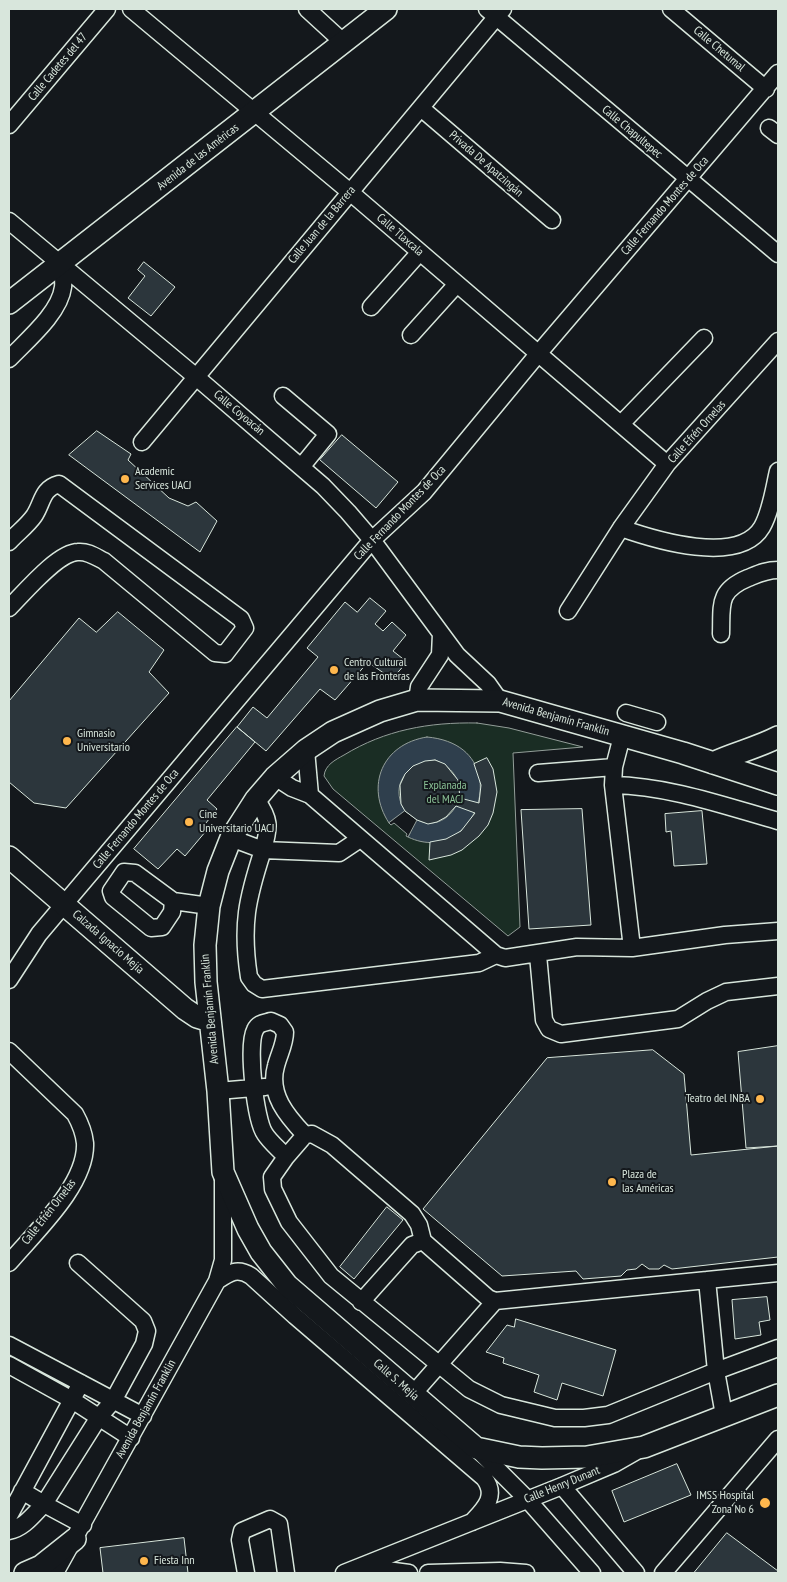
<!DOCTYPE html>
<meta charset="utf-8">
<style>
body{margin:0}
#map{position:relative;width:787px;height:1582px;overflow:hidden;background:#14181c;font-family:"PT Sans Narrow",sans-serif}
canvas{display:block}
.frame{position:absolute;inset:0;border:10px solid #d8e6dc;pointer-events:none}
</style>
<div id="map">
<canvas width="787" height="1582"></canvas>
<div class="frame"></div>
</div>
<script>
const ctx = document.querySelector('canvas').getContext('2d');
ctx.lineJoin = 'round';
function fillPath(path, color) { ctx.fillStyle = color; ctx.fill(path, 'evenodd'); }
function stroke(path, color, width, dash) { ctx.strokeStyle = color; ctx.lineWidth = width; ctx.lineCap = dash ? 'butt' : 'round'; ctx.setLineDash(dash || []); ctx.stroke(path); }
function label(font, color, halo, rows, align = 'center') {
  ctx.font = font + ' "PT Sans Narrow",sans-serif'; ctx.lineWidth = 4; ctx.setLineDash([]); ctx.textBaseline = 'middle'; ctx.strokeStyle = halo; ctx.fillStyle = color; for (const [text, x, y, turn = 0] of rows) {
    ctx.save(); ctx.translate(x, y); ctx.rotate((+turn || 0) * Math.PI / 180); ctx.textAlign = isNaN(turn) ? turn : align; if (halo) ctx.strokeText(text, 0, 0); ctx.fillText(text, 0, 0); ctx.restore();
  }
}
const green = new Path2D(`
 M477,723l32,5 74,19 -70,6 7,174 -12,9 -175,-147 -9,-13c1,-11 11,-16 20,-21 41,-25 85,-33 133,-32z`);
fillPath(green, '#1a2d24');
stroke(green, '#939e99', 1);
const water = new Path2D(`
 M427,737c93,8 50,133 -19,100l2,-4 -16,-13 -5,3c-24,-37 -7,-79 38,-86zM435,760c49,19 15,81 -21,58 -7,-4 -12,-10 -14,-18 -6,-23 14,-38 35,-40z`);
fillPath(water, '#2f3f4d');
stroke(water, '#939e99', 1);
const pier = new Path2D(`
 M405,811l12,9 -9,17 -2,-1 1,-2 -13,-11 -3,2 -2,-2z`);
fillPath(pier, '#14181c');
stroke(pier, '#939e99', 1);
const building = new Path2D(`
 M144,262l31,25 -24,29 -23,-18 17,-22 -7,-6z
 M97,431l34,23 -3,6 41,38 19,8 8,-4 21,19 -17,31 -131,-97z
 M342,435l56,47 -22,26 -56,-48z
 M370,598l16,13 -11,13 8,7 9,-9 14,13 -13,16 14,11 -15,17 -24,-17 -33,38 -15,-11 -54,62 -29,-24 16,-20 14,11 51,-61 -11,-9 38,-46 12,10z
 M118,612l46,38 -15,22 20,21 -103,115 -32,-5 -25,-21v-81l70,-83 17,14z
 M237,727l18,15 -48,58 10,9 -15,19 4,3 -21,25 -8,-7 -19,20 -24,-20z
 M487,758l6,11 4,23 -4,21 -5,12 -9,11 -17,14 -11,5 -22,5 1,-18 16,-3 15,-8 14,-18 -19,-7 -10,11 -9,5 -9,2 -11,-4 -12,-9 -4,-7 -1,-19 5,-11 8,-8 12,-5 10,-1 10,4 13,16 2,18 19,5 2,-18 -7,-21z
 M582,809l9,116 -62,4 -8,-119z
 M702,811l5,53 -33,2 -3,-35 -5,1 -1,-18z
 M778,1046v100l-32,2 -8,-96z
 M653,1050l31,24 7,81 87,-9v111l-106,12 -8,-4 -5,4h-10l-7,-5 -6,5 -9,1 -6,6 -38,3 -7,-8 -74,5 -79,-67 124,-151z
 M387,1207l16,13 -49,59 -14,-12z
 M767,1297l3,23 -11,2 2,13 -26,4 -3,-39z
 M516,1319l100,31 -13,46 -41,-13 -5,17 -23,-8 5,-17 -36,-12 1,-5 -18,-6 21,-27 7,2z
 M677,1464l14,31 -67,27 -12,-31z
 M727,1533l51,38v2h-84z
 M184,1538l4,35h-85l-3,-25z`);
fillPath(building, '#2c363c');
stroke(building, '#d8e6dc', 1);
const minor = new Path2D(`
 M131,9l219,183 317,272
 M307,9l36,33
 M487,9l291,245
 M671,9l95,80
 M421,108l131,112
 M9,125l98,-116
 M769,128l9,7
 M9,221l186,155 128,110 25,26 24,28 85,115 31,29 12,17
 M371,307l49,-55
 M411,335l46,-51
 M9,359c17,-18 51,-46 54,-72 1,-7 -1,-16 -2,-23
 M283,396l45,38 -26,32
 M621,424l83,-86
 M142,442l361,-433
 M621,528c34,12 118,38 141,-1 9,-16 12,-39 16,-56
 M9,542c8,-9 18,-16 25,-26 9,-13 7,-27 25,-32l182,135 4,9 -20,26 -10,-1 -111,-92c-8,-4 -16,-10 -26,-9 -20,0 -54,41 -69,56
 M568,611l53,-83 46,-64 111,-123
 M721,634c1,-29 -4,-43 27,-56 10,-4 18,-8 30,-8
 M417,700l2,-13 21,-32 1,-21
 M626,713l31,9
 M622,736l-8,31 -1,18 19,163
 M306,750l4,45
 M538,773l76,-6
 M275,777l17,11 18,7 186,160 9,3 72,-11 55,1 93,-13 53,-4
 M613,785c56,1 112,21 165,36
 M256,799c14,20 14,27 7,51l76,3 21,-14
 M231,838l32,12c-16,49 -22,75 -14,127l5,7 8,5 217,-26 17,-8
 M173,901l-1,11 -10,15 -11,1 -38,-31 -2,-6 13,-19 11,1 38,28 36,5
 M538,955l6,65 5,9 12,5 117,-15 29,-18 19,-9 52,-6
 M9,980l30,-46 333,-394 52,-48 114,-138 240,-281
 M271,1021l9,4 5,7c0,12 -6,22 -9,34 -8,28 11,50 29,69l-19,22c-6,-7 -16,-15 -21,-23 -10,-14 -18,-89 -10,-104 3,-7 9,-7 16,-9z
 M9,1051l66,63c5,9 9,19 10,29 2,42 -51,90 -76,120
 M218,1091l47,-4
 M305,1135l7,-1 20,11 80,69 7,11 4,16 65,57 7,3 283,-28
 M286,1157l-14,20 1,12 16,33 42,54 138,113 32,16 54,13h29l24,-3 108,-44 62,-23
 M707,1280l9,91 8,44
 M217,1281c12,-8 20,-14 34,-5l44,40 189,162c14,18 0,31 -12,44
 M361,1302l51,-57 11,-4
 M9,1345l134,71
 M9,1365l63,35 59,38
 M413,1394l82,-93
 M476,1448l51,51 65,74
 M562,1486l74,87
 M22,1491l22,13 55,-87 14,-16 31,-57 3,-13 -4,-10 -65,-58
 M9,1516l72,-133
 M9,1531c15,-3 24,-16 35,-27l39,21
 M364,1567l45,6
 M55,1573l162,-292 6,-21v-81
 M246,1573l-6,-33 2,-9 28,-12 9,5 7,49
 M344,1573l218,-87 52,-22 21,-12
 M428,1573l72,-2 26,2
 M663,1573l115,-134`);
const major = new Path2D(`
 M9,303l377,-294
 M713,763c21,-10 44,-15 65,-26
 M778,784l-95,-31 -183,-52 -83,-1 -37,11 -47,21 -27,18 -31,27 -19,22 -25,39 -13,33 -9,35 -4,39 1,37 12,109 5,81 25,57 13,23 26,33 189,163 43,9 23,1 45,-1 57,-10 134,-52
 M9,857l176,152 12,8 13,4
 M25,1573l16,-7 34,-27`);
stroke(minor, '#d8e6dc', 19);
stroke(major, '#d8e6dc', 24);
stroke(minor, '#14181c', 16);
stroke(major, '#14181c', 21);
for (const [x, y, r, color] of [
 [125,479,5,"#ffb74d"],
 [334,670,5,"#ffb74d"],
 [67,741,5,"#ffb74d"],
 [189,822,5,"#ffb74d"],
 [760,1099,5,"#ffb74d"],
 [612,1182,5,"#ffb74d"],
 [765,1503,6,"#ffb74d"],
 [144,1561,5,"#ffb74d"]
]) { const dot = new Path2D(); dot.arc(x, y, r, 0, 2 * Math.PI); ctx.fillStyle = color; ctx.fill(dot); stroke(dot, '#14181c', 2); }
label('12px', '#d8e6dc', '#14181c', [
 ["Calle Chetumal",719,49,40],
 ["Calle Cadetes del 47",58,67,-50],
 ["Calle Chapultepec",632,132,40],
 ["Avenida de las Américas",198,157,-38],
 ["Privada De Apatzingán",486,164,41],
 ["Calle Fernando Montes de Oca",665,206,-49],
 ["Calle Juan de la Barrera",322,225,-50],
 ["Calle Tlaxcala",400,235,41],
 ["Calle Coyoacán",239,413,40],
 ["Calle Efrén Ornelas",697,432,-48],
 ["Calle Fernando Montes de Oca",400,513,-46],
 ["Avenida Benjamín Franklin",556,717,16],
 ["Calle Fernando Montes de Oca",136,819,-50],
 ["Calzada Ignacio Mejía",108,942,41],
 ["Avenida Benjamín Franklin",210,1009,-95],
 ["Calle Efrén Ornelas",49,1212,-52],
 ["Calle S. Mejía",396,1380,41],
 ["Avenida Benjamín Franklin",146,1409,-61],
 ["Calle Henry Dunant",562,1485,-22]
]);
label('12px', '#d8e6dc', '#14181c', [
 ["Academic",135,472],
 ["Services UACJ",135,486],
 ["Centro Cultural",344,663],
 ["de las Fronteras",344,677],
 ["Gimnasio",77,734],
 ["Universitario",77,748],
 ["Cine",199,815],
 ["Universitario UACJ",199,829],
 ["Teatro del INBA",750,1099,"right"],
 ["Plaza de",622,1175],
 ["las Américas",622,1189],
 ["IMSS Hospital",754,1496,"right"],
 ["Zona No 6",754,1510,"right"],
 ["Fiesta Inn",154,1561]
], 'left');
label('12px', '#8ac095', '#14181c', [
 ["Explanada",445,786],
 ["del MACJ",445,800]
]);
</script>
